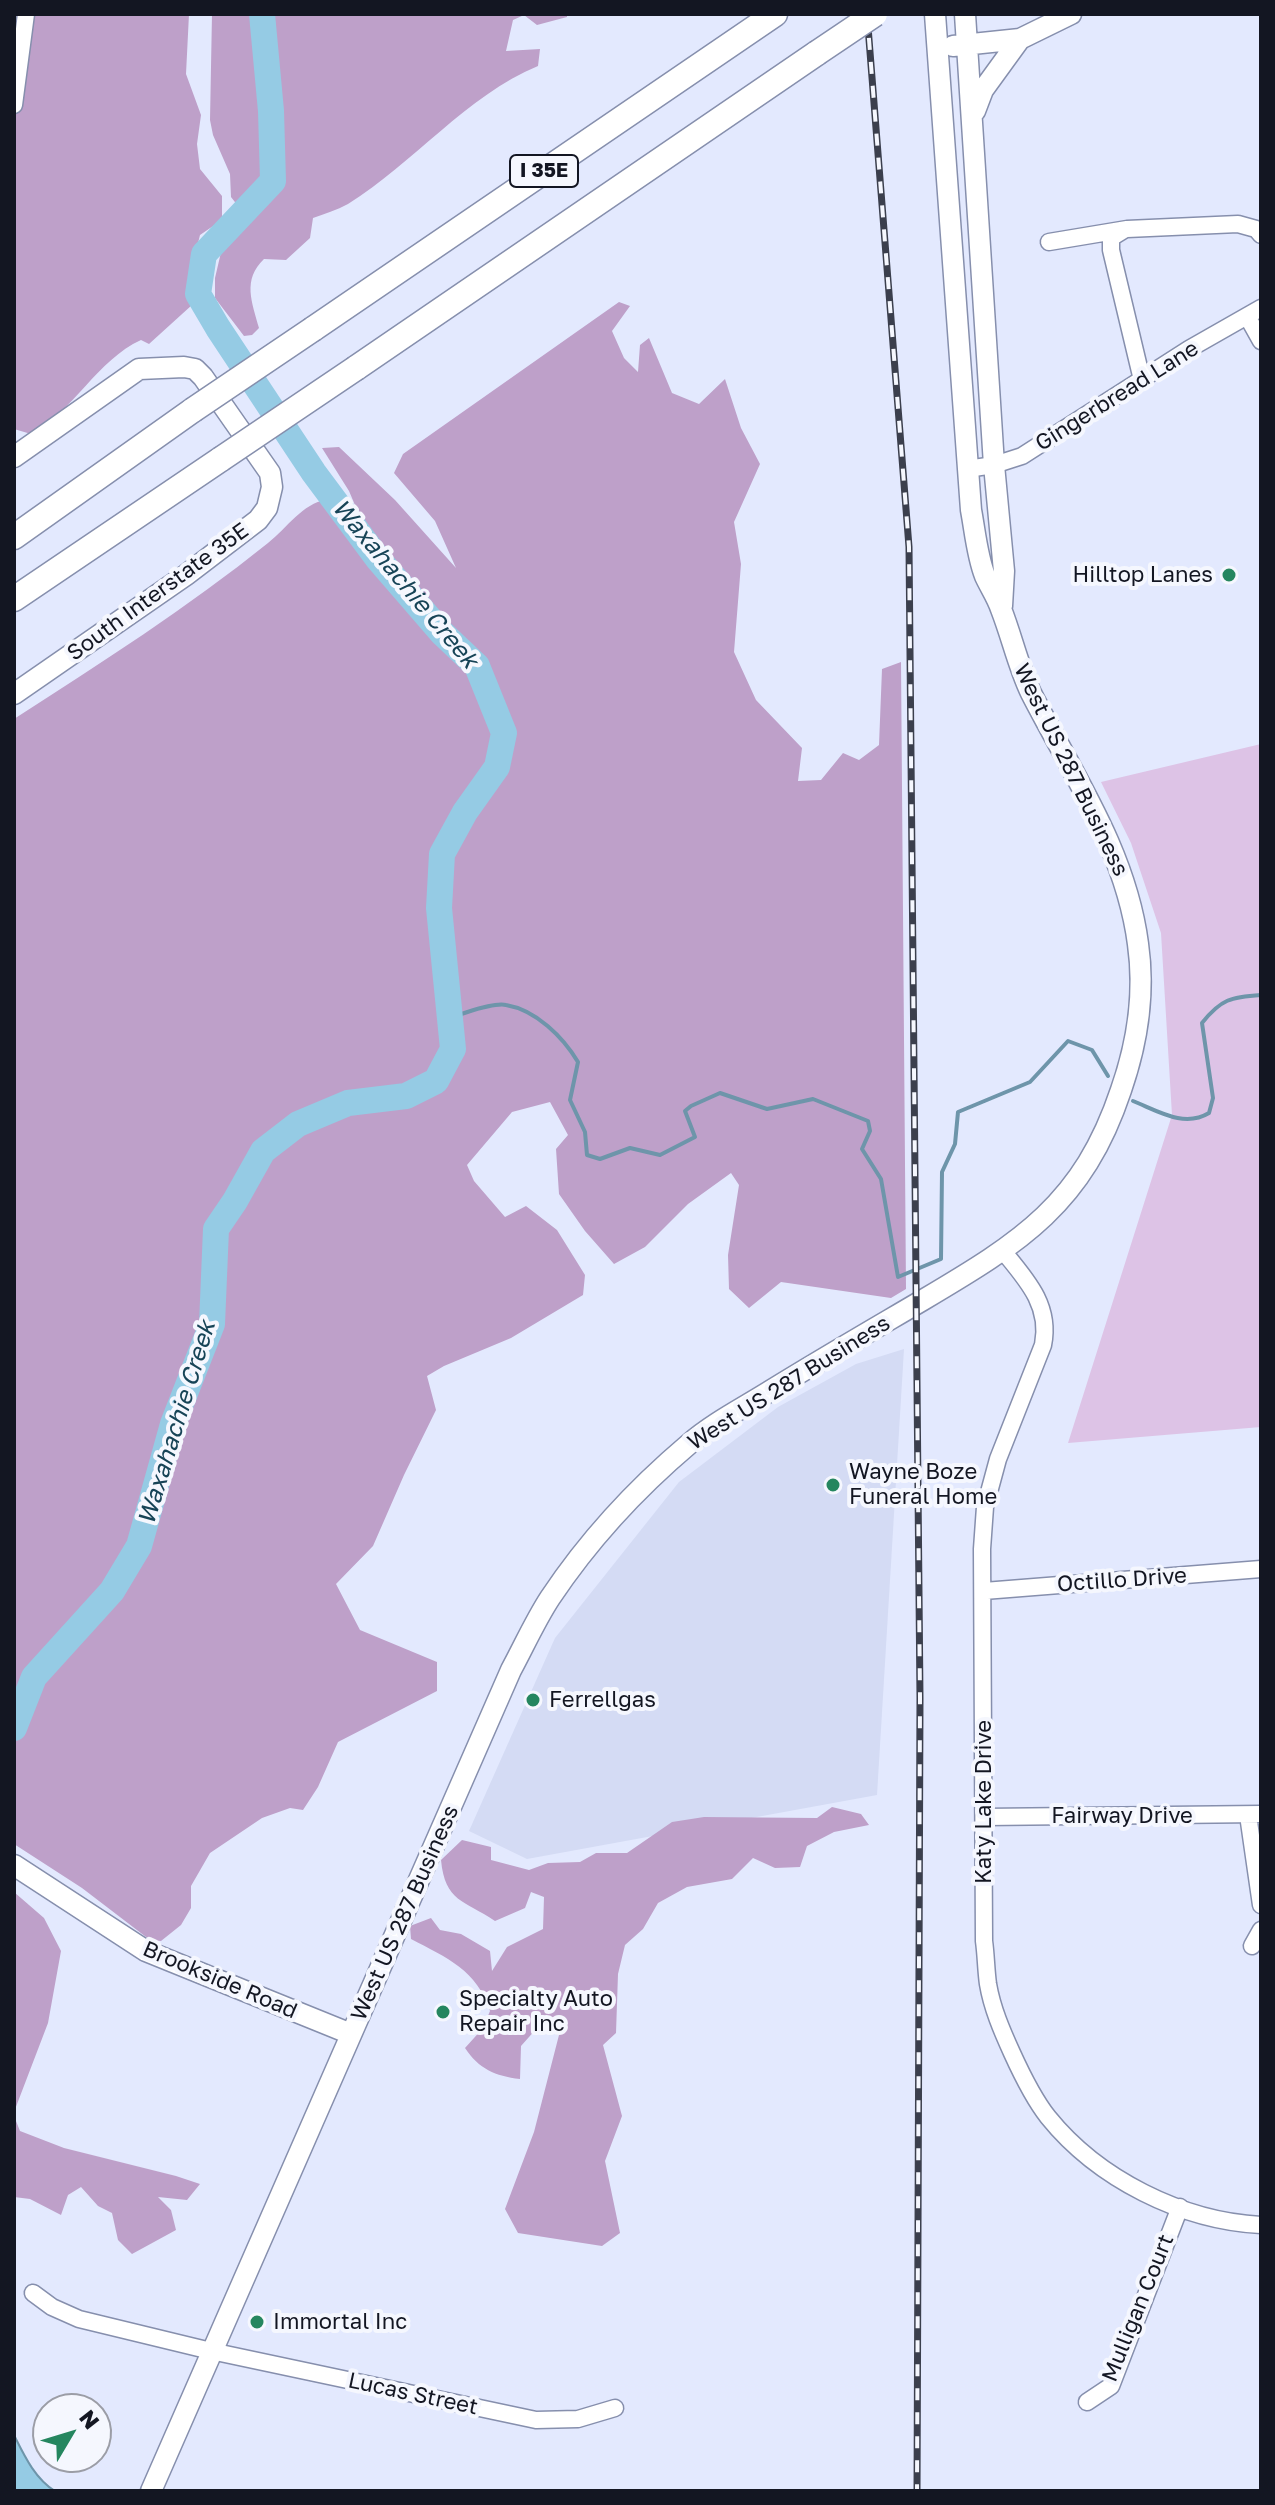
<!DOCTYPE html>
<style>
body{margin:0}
#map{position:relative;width:1275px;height:2505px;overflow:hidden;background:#e3e9fe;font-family:"Golos Text",sans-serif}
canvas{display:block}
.frame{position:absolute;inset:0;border:16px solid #131622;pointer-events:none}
.north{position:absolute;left:32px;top:2393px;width:80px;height:80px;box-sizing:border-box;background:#f5f7fe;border:2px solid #9b9da6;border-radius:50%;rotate:52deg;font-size:22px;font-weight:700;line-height:32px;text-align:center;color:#131622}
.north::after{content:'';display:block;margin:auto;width:28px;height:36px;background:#25865f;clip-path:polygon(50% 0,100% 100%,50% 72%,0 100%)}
</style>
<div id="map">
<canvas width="1275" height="2505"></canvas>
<div class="frame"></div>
<div class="north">N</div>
</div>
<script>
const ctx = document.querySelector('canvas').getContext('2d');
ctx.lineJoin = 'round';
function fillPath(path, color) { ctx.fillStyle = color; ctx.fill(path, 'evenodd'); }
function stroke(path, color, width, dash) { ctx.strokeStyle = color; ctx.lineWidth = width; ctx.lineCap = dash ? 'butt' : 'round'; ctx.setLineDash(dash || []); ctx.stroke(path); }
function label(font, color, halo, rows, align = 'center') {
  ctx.font = font + ' "Golos Text",sans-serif'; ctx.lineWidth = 8; ctx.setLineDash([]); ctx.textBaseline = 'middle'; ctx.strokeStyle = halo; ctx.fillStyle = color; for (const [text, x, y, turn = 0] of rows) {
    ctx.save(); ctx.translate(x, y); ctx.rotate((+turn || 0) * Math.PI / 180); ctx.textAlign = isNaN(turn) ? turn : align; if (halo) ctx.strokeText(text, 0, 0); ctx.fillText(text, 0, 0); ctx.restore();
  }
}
fillPath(new Path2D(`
 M904,1349l-27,446 -350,64 -58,-28 86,-193 124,-156 99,-75 78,-43z`), '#d4dbf4');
fillPath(new Path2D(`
 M1261,744v683l-193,16 104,-328 -11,-182 -30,-90 -30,-61z`), '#ddc3e6');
fillPath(new Path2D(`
 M14,14h175l-3,60 15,41 -4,29 3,25 22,27v24l-22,15 -12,49 4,21 -43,39 -8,-4c-44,20 -67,71 -110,94l-17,-5z
 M212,14h355v3l-30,8 -13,-10 -11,5 -7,31 34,-2 -2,17c-72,30 -124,97 -190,138 -11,6 -24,10 -35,14l-3,20 -24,22 -22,-1c-22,21 -12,43 -5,69l-7,7 -8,1 -29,-38v-20l7,-30 9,-18 18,-10 -18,-23 -1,-23 -17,-39 -3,-15z
 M619,302l11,4 -18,25 12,27 14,14 2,-27 9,-7 23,55 27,11 26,-25 16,49 19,36 -26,58 7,42 -7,88 22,48 46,48 -4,33 23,-1 22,-27 16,7 20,-15 3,-76 19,-7 5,627 -15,9 -110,-16 -32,26 -20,-19 -1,-34 11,-70 -8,-12 -43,31 -43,43 -31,17 -29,-33 -26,-37 -3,-45 12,-14 -18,-33 -38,10 -45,53 7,16 31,36 21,-11 31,24 28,45 -2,20 -72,43 -67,28 -17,10 9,34 -32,65 -31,71 -37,38 24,46 77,32v29l-99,51 -20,45 -15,23 -13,-2 -28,10 -52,35 -19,33v22l-10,17 -20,16 -11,-1 -68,-52 -68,-44v-1125c87,-56 173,-111 254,-176 19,-15 35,-40 58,-43l64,92 38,27 -29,-49 -33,-39 -17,-40 -27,-43 17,-1 56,53 61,68 -21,-47 -41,-48 9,-19z
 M832,1807l29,7 8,11 -35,7 -27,14 -7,21 -25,1 -22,-10 -21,21 -45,8 -29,16 -15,26 -18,16 -7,29 -2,59 -13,12 19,71 -17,45 15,72 -18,13 -84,-13 -13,-24 29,-77 25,-97 -22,-7 -16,18 -1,33c-25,-3 -41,-10 -55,-31l18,-20 7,-17c-13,-41 -43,-53 -79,-72l-1,-13 21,-8 9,12 21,4 29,17 2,20 15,-24 36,-18 1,-32 -13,-5 -6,16 -30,13c-31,-21 -50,-19 -54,-61l21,-20 29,7v13l38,10 19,-7 32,-1 16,-9h31l45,-31 32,-5 113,1z
 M14,1892l30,26 17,33 -13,72 -34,89z
 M14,2116l6,15 44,17 112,28 24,8 -13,16 -29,-3 13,13 5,20 -44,24 -14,-14 -6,-27 -14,-7 -17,-19 -13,8 -7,20 -31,-16 -16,-2z`), '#bea0c9');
const water = new Path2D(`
 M14,2435c10,20 21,44 41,56h-41z`);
fillPath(water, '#95cbe4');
stroke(water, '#6e95aa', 2);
stroke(new Path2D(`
 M450,1017c14,-3 43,-15 56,-12 30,5 57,32 72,57l-8,38 15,32 2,23 13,4 30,-11 30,7 35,-18 -10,-26 6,-5 29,-13 47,16 46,-10 55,22 2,10 -8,18 19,30 17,98 43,-18 1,-87 13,-28 3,-32 72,-30 38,-41 24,9 16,26
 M1133,1101c25,10 51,27 76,12l4,-15 -11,-75c19,-24 29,-26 59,-28`), '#6e95aa', 4);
stroke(new Path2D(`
 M14,1728l20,-51 78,-86 27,-45 34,-122 39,-100 4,-95 19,-28 28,-50 35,-27 50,-21 58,-7 30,-15 17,-32 -14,-141 3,-54 23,-42 32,-45 7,-34 -27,-67 -35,-33 -64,-74 -64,-86 -96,-145 -20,-34 6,-40 69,-73 -2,-70 -9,-97`), '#95cbe4', 26);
const minor = new Path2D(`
 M14,105l12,-91
 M1124,230l-13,8v12l31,130
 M1049,242l78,-13 111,-5 18,5 5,6
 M1247,316l14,25
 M967,469l27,-4 28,-9 167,-107 72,-41
 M1003,1251c24,29 48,55 40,94l-45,114 -13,48 -3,42 2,392c2,14 2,29 4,43 4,24 14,47 24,69 10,22 21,45 36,64 50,62 134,104 213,108
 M984,1591l277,-22
 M1248,1815l13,90
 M984,1817l277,-3
 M1252,1946l9,-16
 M33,2293l19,14 27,12 132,32 325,69 42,-1 37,-11
 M1087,2402l24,-16 69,-179`);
const major = new Path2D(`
 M965,14l29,451 10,106 -2,35
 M953,46l67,-7 51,-25
 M975,111l8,-21 37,-51
 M14,457l125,-88 45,-2 11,2 8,8 67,96 2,14 -5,21 -9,12 -72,55 -172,119
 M14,1865l132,86 205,83
 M151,2491l360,-821c13,-24 24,-49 39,-72 38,-57 87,-110 139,-154 24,-21 54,-36 81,-53 50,-31 102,-61 153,-91 98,-58 160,-96 198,-210 16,-46 24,-97 17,-146 -12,-93 -65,-169 -107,-251 -13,-27 -19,-56 -30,-84 -4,-12 -11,-22 -16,-33 -8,-20 -10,-45 -14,-66l-36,-496`);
const highway = new Path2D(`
 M313,329l462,-315
 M356,368l461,-315
 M14,537l179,-127
 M14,599l207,-140`);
stroke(minor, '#868fad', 19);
stroke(major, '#868fad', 23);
stroke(highway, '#868fad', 27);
stroke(minor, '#fff', 16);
stroke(major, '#fff', 20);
stroke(highway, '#fff', 24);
const rail = new Path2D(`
 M867,14l42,533 11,1151 -3,793`);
stroke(rail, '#3b3f4d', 7);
stroke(rail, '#f5f7fe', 4, [12]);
const highwayBridge = new Path2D(`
 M817,53l58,-39
 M193,410l120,-81
 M221,459l135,-91`);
stroke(highwayBridge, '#868fad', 27, []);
stroke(highwayBridge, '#fff', 24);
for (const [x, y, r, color] of [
 [1229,575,8,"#25865f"],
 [833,1485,8,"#25865f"],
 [533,1700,8,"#25865f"],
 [443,2012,8,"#25865f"],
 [257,2322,8,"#25865f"]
]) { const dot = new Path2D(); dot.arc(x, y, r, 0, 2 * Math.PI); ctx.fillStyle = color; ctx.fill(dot); stroke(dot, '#f5f7fe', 3); }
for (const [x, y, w] of [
 [544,171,68]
]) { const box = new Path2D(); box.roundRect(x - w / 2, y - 16, w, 32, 6); ctx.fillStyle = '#f5f7fe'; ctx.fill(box); stroke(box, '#131622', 2); }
label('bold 20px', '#131622', null, [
 ["I 35E",544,171]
]);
label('22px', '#131622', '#f5f7fe', [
 ["Gingerbread Lane",1117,396,-32],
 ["South Interstate 35E",158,592,-36],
 ["West US 287 Business",1071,770,64],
 ["West US 287 Business",789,1383,-32],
 ["Octillo Drive",1122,1580,-4],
 ["Katy Lake Drive",984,1802,-90],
 ["Fairway Drive",1122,1816],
 ["West US 287 Business",405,1913,-66],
 ["Brookside Road",220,1980,23],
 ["Mulligan Court",1138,2308,-68],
 ["Lucas Street",413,2394,12]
]);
label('22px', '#131622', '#f5f7fe', [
 ["Hilltop Lanes",1213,575,"right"],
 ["Wayne Boze",849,1472],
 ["Funeral Home",849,1497],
 ["Ferrellgas",549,1700],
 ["Specialty Auto",459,1999],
 ["Repair Inc",459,2024],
 ["Immortal Inc",273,2322]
], 'left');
label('italic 24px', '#174457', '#f5f7fe', [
 ["Waxahachie Creek",405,584,50],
 ["Waxahachie Creek",177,1423,-73]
]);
</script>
